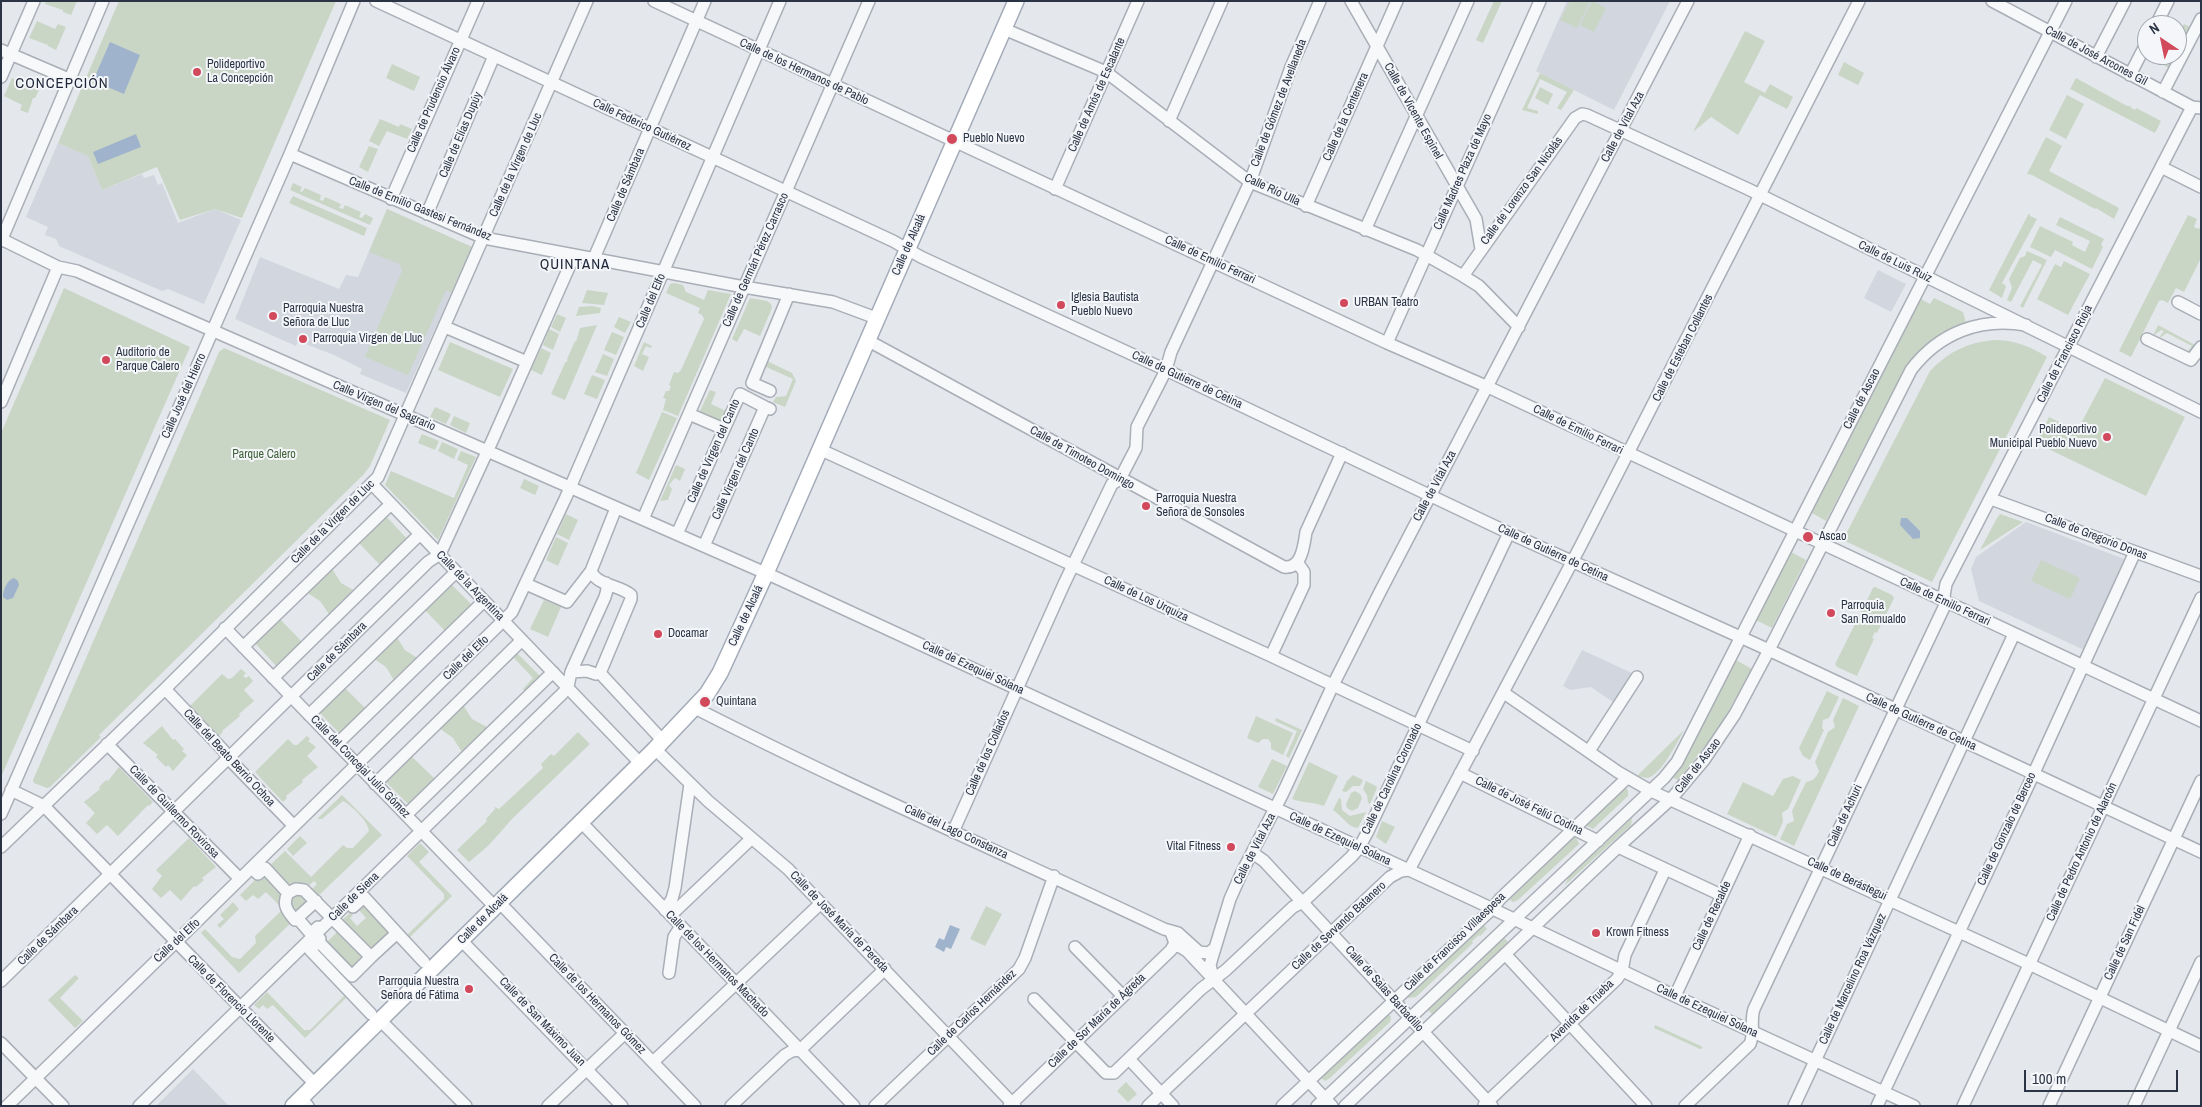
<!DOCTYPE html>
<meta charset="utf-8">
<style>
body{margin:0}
#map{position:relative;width:2202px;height:1107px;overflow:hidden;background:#e4e7ec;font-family:"Archivo Narrow",sans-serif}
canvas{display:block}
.frame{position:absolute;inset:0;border:2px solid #2b3445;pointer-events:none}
.north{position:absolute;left:2137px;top:15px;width:50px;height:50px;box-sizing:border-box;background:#f4f6f9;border:1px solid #a4a8b1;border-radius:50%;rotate:326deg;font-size:14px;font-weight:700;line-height:20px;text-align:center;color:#2b3445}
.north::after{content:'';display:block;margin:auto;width:18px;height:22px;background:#d1495b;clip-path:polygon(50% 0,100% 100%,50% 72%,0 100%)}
.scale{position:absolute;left:2024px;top:1070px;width:154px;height:22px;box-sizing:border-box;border:2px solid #2b3445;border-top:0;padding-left:6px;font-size:15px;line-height:18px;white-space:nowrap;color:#2b3445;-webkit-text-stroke:4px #f4f6f9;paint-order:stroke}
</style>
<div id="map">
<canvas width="2202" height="1107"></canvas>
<div class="frame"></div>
<div class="north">N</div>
<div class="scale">100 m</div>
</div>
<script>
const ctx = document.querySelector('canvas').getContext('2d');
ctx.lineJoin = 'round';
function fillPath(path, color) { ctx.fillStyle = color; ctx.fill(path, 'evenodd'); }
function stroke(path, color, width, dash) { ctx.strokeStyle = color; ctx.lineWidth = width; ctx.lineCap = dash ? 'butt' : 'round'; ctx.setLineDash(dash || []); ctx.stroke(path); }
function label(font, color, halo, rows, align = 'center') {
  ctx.font = font + ' "Archivo Narrow",sans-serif'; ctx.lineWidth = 4; ctx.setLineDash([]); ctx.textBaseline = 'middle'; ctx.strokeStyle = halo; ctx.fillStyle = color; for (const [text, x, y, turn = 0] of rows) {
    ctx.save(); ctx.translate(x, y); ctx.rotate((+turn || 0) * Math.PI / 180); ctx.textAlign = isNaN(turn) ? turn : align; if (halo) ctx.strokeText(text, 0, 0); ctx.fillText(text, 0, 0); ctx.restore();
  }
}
fillPath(new Path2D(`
 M1567,1h103l-56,109 -78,-39z
 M58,143l30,13 14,34 40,-16 2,4 10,-3 4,10 4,-2 16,40 37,-14 26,11 -37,84 -36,-15 -6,2 -103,-45 -3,-7 -11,-4 3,-8 -22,-10z
 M387,209l85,38 -66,146 -46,-19 2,-5 -28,-14 -36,-14 -2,5 -61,-27 25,-62 79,32 7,-14 12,2z
 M1878,270l28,14 -15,28 -27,-14z
 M2026,522l98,37 -40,91 -105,-49 -8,-32 5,-12z
 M1582,650l50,23 -19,29 -22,-15 -21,3 -7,-4z
 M193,1069l36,37h-73z`), '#d2d6de');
fillPath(new Path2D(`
 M46,1h31l-6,14 -8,-3v-2l-18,-6z
 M119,1h217l-94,217 -27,-9 -35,11 -23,-53 -55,23 -14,-34 -30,-13z
 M1494,1h8l-19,42 -7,-3z
 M1570,1h20l-13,27 -17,-8z
 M1592,1l14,7 -12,24 -14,-7z
 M37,21l18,8 3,-5 8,3 -10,23 -8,-4v-1l-19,-7z
 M2184,24l10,5 -21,41 -10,-5 4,-7 4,2 3,-5h3v-6l8,-16 -5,-2z
 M1745,31l20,10 -21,41 21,11 5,-9 23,13 -6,12 -27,-14 -22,40 -27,-18 -18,15z
 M1844,62l20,11 -6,12 -20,-10z
 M392,64l28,13 -6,14 -28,-13z
 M1540,73l34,17 -13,20 -4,-2 10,-16 -27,-13 -13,29 11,3v3l-16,-4z
 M12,78l9,4 -1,2 19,6 -4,8h-2l-5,15 -8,-3 2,-5 -18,-9z
 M2076,78l51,28h4l-1,1 5,3 1,-2 25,13 -6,12 -85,-44z
 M1540,87l13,7 -5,11 -13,-7z
 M2067,95l17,9 -18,35 -17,-9z
 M380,119l19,8 1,-3 12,5 -5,10 -20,-8 -8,15 -10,-5z
 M2046,137l16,9 -13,25 70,37 -5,11 -18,-11 -1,1 -63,-34 -5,-1z
 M369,146l9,3 -10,23 -9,-5z
 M293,183l9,4 -2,4 2,1 3,-4 16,7 -1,5 3,1 2,-4 16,7 -2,4 4,1 2,-4 16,7 -2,5 3,1 3,-4 8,4 -3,7 -80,-35z
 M293,196l74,32 -3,8 -75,-33z
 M387,209l85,38 -21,46 -5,-3 -38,85 -43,-18 37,-86 -2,-7 -31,-12z
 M2029,213l1,3 7,3 -35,64 4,3 -4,12 -13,-8z
 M2188,215l9,4 -3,8 5,2 2,-4v33l-17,34 -8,-4 -8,15 -6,-3 -3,1 -28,56 -12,-6z
 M2060,217l44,22 -3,6 2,2 -11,22 -37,-19 -4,7 -21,-10 10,-21 33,16 -1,3 13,7 5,-11 -34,-16z
 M2027,251l20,9 -24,48 -3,-2 22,-41 -9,-5 -22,42 -4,-2 5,-12 -3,-9 11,-21 5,-2z
 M2064,261l26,13 -22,41 -31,-16 18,-35 6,3z
 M674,283l9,2 3,7 18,8 4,-10 23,4 -53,122 -15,-6 3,-11 -3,-1 3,-7h3l2,-5 -2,-1 5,-13 4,1 3,-3 23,-51 -2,-4 -4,-2 2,-5 -34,-15 4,-9z
 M64,288l126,59 -189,430v-344z
 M587,290l21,3 -4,12 -22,-2z
 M750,298l17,3 4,3 1,4 -12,28 -16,-7 -7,13 -5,-3z
 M1934,298l29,14 3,11c-27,10 -46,23 -62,47l-78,151 -14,-8 109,-214 9,5z
 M592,306l9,2 -1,5 -24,3 3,-9z
 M557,314l9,4 -6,14 -9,-5z
 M619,317l12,5 -6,11 -11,-6z
 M597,325l-32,75 -14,-6 14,-31 3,-3 -1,-1 8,-18 1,1 4,-14z
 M2158,325l39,21 -11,7 6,-7 -25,-13 -9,6 6,-8 -3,-1 -8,6z
 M549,329l10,5 -6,16 -10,-5z
 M612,332l12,5 -8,18 -12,-5z
 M1994,340c20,0 36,6 53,17l-115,225 -89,-42 87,-169c18,-19 38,-29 64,-31z
 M450,342l63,27 -13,28 -62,-27z
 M644,342l8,4 -1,2 -5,-2 -4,8 7,3 -6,14 -9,-5z
 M224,348l166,72 -20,46 -6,8 -265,261 2,2 -51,50 -3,1 -13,-5 -1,-3 186,-428z
 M541,348l10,5 -9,22 -11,-5z
 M603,354l11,5 -7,17 -12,-4z
 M767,361l25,12 4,8 -11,26 -12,-5 3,-5 10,-1 7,-17 -29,-13z
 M592,375l13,5 -8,19 -13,-5z
 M2105,378l80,39 -39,79 -110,-53 13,-26 28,14z
 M710,390l6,2 -5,12 17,8 -6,13 -24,-10z
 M435,407l16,7 -5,10 -16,-7z
 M662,412l15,6 -28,62 -13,-7z
 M454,416l16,7 -4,10 -16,-8z
 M422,434l17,7 -4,9 -17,-7z
 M442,442l16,7 -4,10 -16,-8z
 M461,451l15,6 -38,83 -53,-55 6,-14 63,27 14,-33 -11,-5z
 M676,465l9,4 -5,12 -5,-3 -6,7 3,4 -4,11 -8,1z
 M524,479l15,7 -4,9 -15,-7z
 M384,514l25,27 -27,26 -26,-27z
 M566,514l12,6 -9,20 -12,-6z
 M2000,514l23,8 -43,28 17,-32z
 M556,537l12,6 -10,23 -12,-6z
 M1791,552l15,8 -34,68 -16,-8z
 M2041,560l39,18 -10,21 -39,-18z
 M331,567l10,16 14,8 -24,26 -11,-16 -14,-9z
 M449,582l24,24 -27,26 -23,-24z
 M1875,587l17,8 2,3 -17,35 -2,-1 -3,6 2,1 -17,37 -20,-9 -2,-3 38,-76z
 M544,600l17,7 -13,30 -18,-8z
 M279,618l25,26 -25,25 -25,-27z
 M396,636l9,14 14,9 -24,23 -9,-15 -13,-9z
 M516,652l24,24 -15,15 -2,-2 10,-11 -19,-20 -10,9 -2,-2z
 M1736,660l16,9 -36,64 -38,47 -6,-3 13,-19z
 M241,669l5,4 -3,3 3,2 3,-2 4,5 -9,9 10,11 -15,13 1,2 -18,15 1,1 -4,4 -29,-30 32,-32 6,5 4,-1z
 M344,687l23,23 -26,25 -22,-23z
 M1827,691l12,6 -10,21 -6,2 -1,8 2,2 -14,30 -7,-4 -4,-8z
 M1843,698l16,8 -65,140 -14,-7 7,-15 7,-3 -2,-10 14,-29c7,-1 10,-4 13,-11l-4,-9 13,-30 7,-5 -2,-7z
 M463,705l9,14 15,8 -25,25 -9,-14 -14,-10z
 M1256,716l37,17 -10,22 -12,-6v-6l-3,-4h-5l-5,4 -11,-5z
 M1276,718l26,12 -13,28 -3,-2 11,-25 -22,-10z
 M162,726l11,14 2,-1 9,10 -2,2 5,4 -14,16 -5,-6 -2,2 -10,-10 2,-2 -15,-12z
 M1684,730c-7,12 -23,46 -37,48l-10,-2z
 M578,732l12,12 -78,75 -23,26 -20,17 -12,-12 30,-29 -1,-2 9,-10 -1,-2 5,2 44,-41 -2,-4 10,-10 3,2z
 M307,736l3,3 -2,2 8,6 -9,9 11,11 -16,13 1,2 -17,14 1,2 -4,4 -28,-30 33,-33 6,6h3z
 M410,755l25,24 -26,26 -25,-25z
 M1272,759l15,7 -14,28 -15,-7z
 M1309,762l29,14 -14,30c-11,-4 -21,-3 -32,-7z
 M119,767l34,35 -4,4 -1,-1 -30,31 -11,-11 -10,9 -11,-11 9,-10 -11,-11 16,-13 -1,-2 7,-7 2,1z
 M1353,775l10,5 -3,6h-7l-7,6 -4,-1 5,-10z
 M1793,776l8,4 -13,29 -6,4 1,9 -7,15 -49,-23 16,-32 30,14 10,-17z
 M1366,781l10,5 1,2 -7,16 -2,-1 -1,-8 -4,-6z
 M1625,787l3,3v6l-35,33 -8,-4z
 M1355,791l5,3 2,4 -4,10 -6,3 -5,-3 -1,-4 5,-11z
 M342,795l40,40 -66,63 -6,-7 7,-7 -3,-3 -8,7 -17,1 -20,-23 16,-15 26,26 32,-32 4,3h6l16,-17c-1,-10 -17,-25 -26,-30l-21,18h-5z
 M1339,798l2,1 1,11 8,6 16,-4 -8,16c-9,0 -16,-12 -25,-18z
 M1632,818l-1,7 -66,60 3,-7z
 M1382,821l13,6 -9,17 -10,-7z
 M300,836l7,7 -14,13 -6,-7z
 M1571,836l6,3 2,5 -61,56 -5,2 -6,-4z
 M189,838l27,29 -14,11 2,2 -8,7 -2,-1 -13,15 -11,-11 -9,8 -9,-9 10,-13 -6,-6z
 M420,843l9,9 -10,10 33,34 -44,43 -2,-3 38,-37v-5l-37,-38z
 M263,872l21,19 9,30 -54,52 -38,-40 4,-4 27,28 8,2 16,-16 -1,-7 28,-27 -17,-17 -8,7 -5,-4 -7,6 -6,-6z
 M298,891l15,11 -16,15 -7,-6 -2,-15z
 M362,901l31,30 -20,22 -32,-32 9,-8 3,2 -3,3 7,8 9,-8 -7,-8 -4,3 -2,-2z
 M233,902l6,7 -19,19 -3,-3 7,-6 -4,-4z
 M986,906l16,8 -17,32 -15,-7z
 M1483,924l4,5 -7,7 -1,-1 -7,6 1,2 -57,54 -8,1 -2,-1z
 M340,929l27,29 -15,15 -27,-29z
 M1504,938l4,4 -76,72 -4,-4z
 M75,975l4,3 -19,20 23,23 -8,7 -27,-28z
 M267,992l37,38h6l37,-37 2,2 -44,43 -32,-33 -6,4 -4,-4 -4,4 -5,-4z
 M1387,1012l4,5 -1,5 -60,56 -5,3 -6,-5z
 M1655,1025l46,21 2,2 -3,1 -46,-21z
 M1126,1082l11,12 -9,8 -11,-11z`), '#c9d6c5');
fillPath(new Path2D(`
 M110,42l30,13 -16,39 -31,-13z
 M136,134l5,13 -43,17 -5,-12z
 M1901,518h6l13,13v7l-7,1 -13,-14z
 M14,578l4,3 1,4 -6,13 -6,2 -4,-3c0,-7 4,-17 11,-19z
 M950,925l10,4 -9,20 -5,-2 -2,5 -9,-5 4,-9 5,2z`), '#9fb4cc');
const minor = new Path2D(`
 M376,1l517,240 28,16 245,113 343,163 249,112 443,207
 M654,1l733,342 101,44 713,334
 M1351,1l125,218 5,30
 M1992,1l200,106 9,1
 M2156,25l12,-24
 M1004,29l102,43 144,110 167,68 46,26 16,10 40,41
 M1,50l70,30
 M2096,57l29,-56
 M2130,75l17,-33
 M1,77l33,-76
 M2163,92l38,-73
 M1169,121l53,-120
 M290,154l194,84 260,49 89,15 43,16
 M2161,167l40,20
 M1055,189l83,-188
 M391,199l87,-198
 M1306,206l91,-205
 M427,214l67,-158
 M1365,230l103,-229
 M1,239l57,28 19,4 702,308 697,322 199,95 239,110
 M1,241l102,-240
 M594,258l111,-257
 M1463,276l112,-158 7,-4 5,1 161,74 453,223
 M2178,302l23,12
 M445,327l82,35
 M2147,339l44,21 10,-13
 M867,340l417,227c18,2 20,-22 22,-35l36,-79
 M1387,343l153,-342
 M770,391l-18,-8 37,-89
 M1,402l57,-135
 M689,414l35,15
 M819,449l452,207 202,95
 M372,484l268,279
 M1991,499l210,77
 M616,508l-25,63c6,15 29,14 40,24v4l-31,74 63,68
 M643,519l226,-518
 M677,534l63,-140 25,13
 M704,546l61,-139 5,2
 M526,584l41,18 24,-31
 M1946,603l-2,-7 2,-12 246,-477
 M225,628l270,279
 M243,647l148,-143
 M1271,656l33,-71v-13l-7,-10
 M571,672l16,-1 9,3 4,-1
 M273,678l147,-144
 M165,689l58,61 5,8 66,68
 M1504,693l114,79 33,19 378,173 172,82
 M695,708c154,79 313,147 469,221l14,4 21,19 9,1 6,-4
 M309,715l147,-143
 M107,744l133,135
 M337,744l147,-143
 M655,749l53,52 80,68 227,237
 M1589,751l48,-74
 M1460,773l138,68
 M375,784l147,-144
 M11,790l33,16 271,278
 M1,814l289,-660 64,-153
 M406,815l147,-143
 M581,822l273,284
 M953,832l111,-248 48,-100 8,-5 16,-31 1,-21 29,-57 5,-18 79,-170 41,-115 29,-66
 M1,847l164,-158 213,-212 209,-476
 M1618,847l103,48
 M1253,853l11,8 228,245
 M252,868l6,6 7,-6 23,25 8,-4 8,1 67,67 26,-24 27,29
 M288,893c-6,11 -1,18 7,27h4l12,14 7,-7
 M499,902l196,204
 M353,907l11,-10 33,36
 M665,910l7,-11 3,-11 15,-104
 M671,915l80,-76
 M295,920l21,-19
 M320,939l-10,11 61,64
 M461,940l161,166
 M318,941l34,35 19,-19
 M1075,947l48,49
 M1173,947l6,-1 8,5 145,155
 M1505,954l141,152
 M669,973l5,-36 7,-11
 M1,981l427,-419 12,-8 52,-113 82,-185
 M1214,981l-4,-16 2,-7 18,-59 12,-27 40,-77 51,-110 48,-95 307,-589
 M1675,996l75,-161
 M1034,999l72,74h8l87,-84 25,-19 67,-63 10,-5 48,-45 8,-9 9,-17 141,-298
 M380,1020l86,86
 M1,1043l62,63
 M1129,1059l44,47
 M653,1062l168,-159
 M301,1098l7,8
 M1484,1105l133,-126 5,-8 3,-16 40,-85
 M7,1106l178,-173 327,-321 54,-115 214,-496
 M139,1106l424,-413 5,-6 3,-15 34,-75 2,-7 -1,-7
 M548,1106l76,-72
 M731,1106l54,-51 7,-4 8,-1 85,-81
 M875,1106l144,-137 6,-11 29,-82
 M1009,1106l162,-156 4,-7 -4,-11
 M1148,1106l242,-229 11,-6 8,-1 171,-323 279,-546
 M1282,1106l210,-197 8,-10 127,-121
 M1317,1106l347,-328 13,-16 389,-761
 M1345,1106l273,-259 54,-49 32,-38 31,-46 34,-64 142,-280c28,-37 69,-53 115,-45
 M1685,1106l65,-62c5,-12 0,-23 4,-35l192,-406
 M1794,1106l220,-472
 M1877,1106l151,-320 107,-234
 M1963,1106l238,-508
 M2049,1106l152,-325
 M2134,1106l67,-144`);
const major = new Path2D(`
 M293,1106l362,-357 52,-55 13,-21 46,-100 250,-572`);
stroke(minor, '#a9aeb7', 14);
stroke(major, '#a3abb8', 18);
stroke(minor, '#f7f8fa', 11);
stroke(major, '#fff', 15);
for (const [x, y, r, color] of [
 [197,72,5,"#d1495b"],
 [952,139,6,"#d1495b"],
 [1344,303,5,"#d1495b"],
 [1061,305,5,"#d1495b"],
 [273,316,5,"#d1495b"],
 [303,339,5,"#d1495b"],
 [106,360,5,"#d1495b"],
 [2107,437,5,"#d1495b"],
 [1146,506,5,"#d1495b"],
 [1808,537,6,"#d1495b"],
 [1831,613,5,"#d1495b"],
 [658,634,5,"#d1495b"],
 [705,702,6,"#d1495b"],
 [1231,847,5,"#d1495b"],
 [1596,933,5,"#d1495b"],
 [469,989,5,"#d1495b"]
]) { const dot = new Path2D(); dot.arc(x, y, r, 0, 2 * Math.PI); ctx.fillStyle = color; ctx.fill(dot); stroke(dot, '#f4f6f9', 2); }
label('12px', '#2b3445', '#f4f6f9', [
 ["Calle de José Arcones Gil",2096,56,28],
 ["Calle de los Hermanos de Pablo",804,72,25],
 ["Calle de Amós de Escalante",1097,95,-66],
 ["Calle de Prudencio Álvaro",434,100,-66],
 ["Calle de Gómez de Avellaneda",1279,103,-69],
 ["Calle de Vicente Espinel",1413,111,61],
 ["Calle de la Centenera",1346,117,-66],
 ["Calle Federico Gutiérrez",642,125,25],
 ["Calle de Vital Aza",1623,127,-62],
 ["Calle de Elías Dupúy",461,135,-67],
 ["Calle de la Virgen de Lluc",516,165,-66],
 ["Calle Madres Plaza de Mayo",1463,172,-66],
 ["Calle de Sámbara",626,185,-67],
 ["Calle Río Ulla",1272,190,25],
 ["Calle de Lorenzo San Nicolás",1522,191,-54],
 ["Calle de Emilio Gastesi Fernández",420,209,22],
 ["Calle de Alcalá",909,245,-66],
 ["Calle de Germán Pérez Carrasco",756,260,-66],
 ["Calle de Emilio Ferrari",1210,260,25],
 ["Calle de Luis Ruiz",1895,262,26],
 ["Calle del Elfo",651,301,-67],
 ["Calle de Esteban Collantes",1683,348,-63],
 ["Calle de Francisco Rioja",2065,354,-63],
 ["Calle de Gutierre de Cetina",1187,380,25],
 ["Calle José del Hierro",184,396,-66],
 ["Calle de Ascao",1862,399,-63],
 ["Calle Virgen del Sagrario",384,406,23],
 ["Calle de Emilio Ferrari",1578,430,26],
 ["Calle de Virgen del Canto",714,451,-66],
 ["Calle de Timoteo Domingo",1082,458,29],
 ["Calle Virgen del Canto",736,474,-66],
 ["Calle de Vital Aza",1435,486,-62],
 ["Calle de la Virgen de Lluc",333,522,-45],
 ["Calle de Gregorio Donas",2096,537,21],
 ["Calle de Gutierre de Cetina",1553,553,25],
 ["Calle de la Argentina",470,586,46],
 ["Calle de Los Urquiza",1146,599,25],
 ["Calle de Emilio Ferrari",1945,602,25],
 ["Calle de Alcalá",746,616,-65],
 ["Calle de Sámbara",337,652,-45],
 ["Calle del Elfo",466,658,-44],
 ["Calle de Ezequiel Solana",973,668,25],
 ["Calle de Gutierre de Cetina",1921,722,25],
 ["Calle de los Collados",988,753,-66],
 ["Calle del Beato Berrio Ochoa",229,758,47],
 ["Calle de Ascao",1698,766,-52],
 ["Calle del Concejal Julio Gómez",360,767,46],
 ["Calle de Carolina Coronado",1392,779,-64],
 ["Calle de José Feliú Codina",1529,806,26],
 ["Calle de Guillermo Rovirosa",174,812,46],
 ["Calle de Achuri",1845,816,-65],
 ["Calle de Gonzalo de Berceo",2007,829,-65],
 ["Calle del Lago Constanza",956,832,25],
 ["Calle de Ezequiel Solana",1340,839,25],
 ["Calle de Vital Aza",1255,849,-63],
 ["Calle de Pedro Antonio de Alarcón",2082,852,-65],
 ["Calle de Berástegui",1847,879,25],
 ["Calle de Siena",354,897,-44],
 ["Calle de Recalde",1712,916,-65],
 ["Calle de Alcalá",483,919,-45],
 ["Calle de José María de Pereda",839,922,46],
 ["Calle de Servando Batanero",1339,926,-43],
 ["Calle de Sámbara",48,936,-44],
 ["Calle del Elfo",177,941,-43],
 ["Calle de Francisco Villaespesa",1455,942,-44],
 ["Calle de San Fidel",2125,943,-65],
 ["Calle de los Hermanos Machado",717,964,46],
 ["Calle de Marcelino Roa Vázquez",1853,979,-65],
 ["Calle de Salas Barbadillo",1384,989,48],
 ["Calle de Florencio Llorente",231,999,45],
 ["Calle de los Hermanos Gómez",597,1004,46],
 ["Avenida de Trueba",1582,1011,-44],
 ["Calle de Ezequiel Solana",1707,1011,25],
 ["Calle de Carlos Hernández",972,1013,-44],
 ["Calle de Sor María de Ágreda",1097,1021,-44],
 ["Calle de San Máximo Juan",542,1022,46]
]);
label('12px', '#2b3445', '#f4f6f9', [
 ["Polideportivo",207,65],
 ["La Concepción",207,79],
 ["Pueblo Nuevo",963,139],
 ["Iglesia Bautista",1071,298],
 ["Pueblo Nuevo",1071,312],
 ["URBAN Teatro",1354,303],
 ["Parroquia Nuestra",283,309],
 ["Señora de Lluc",283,323],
 ["Parroquia Virgen de Lluc",313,339],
 ["Auditorio de",116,353],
 ["Parque Calero",116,367],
 ["Polideportivo",2097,430,"right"],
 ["Municipal Pueblo Nuevo",2097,444,"right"],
 ["Parroquia Nuestra",1156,499],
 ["Señora de Sonsoles",1156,513],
 ["Ascao",1819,537],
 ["Parroquia",1841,606],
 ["San Romualdo",1841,620],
 ["Docamar",668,634],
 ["Quintana",716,702],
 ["Vital Fitness",1221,847,"right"],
 ["Krown Fitness",1606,933],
 ["Parroquia Nuestra",459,982,"right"],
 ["Señora de Fátima",459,996,"right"]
], 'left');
label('12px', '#3f6138', '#f4f6f9', [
 ["Parque Calero",264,455]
]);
ctx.letterSpacing = '1px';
label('15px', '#1d2536', '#f4f6f9', [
 ["CONCEPCIÓN",62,84],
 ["QUINTANA",575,265]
]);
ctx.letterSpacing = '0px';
</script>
